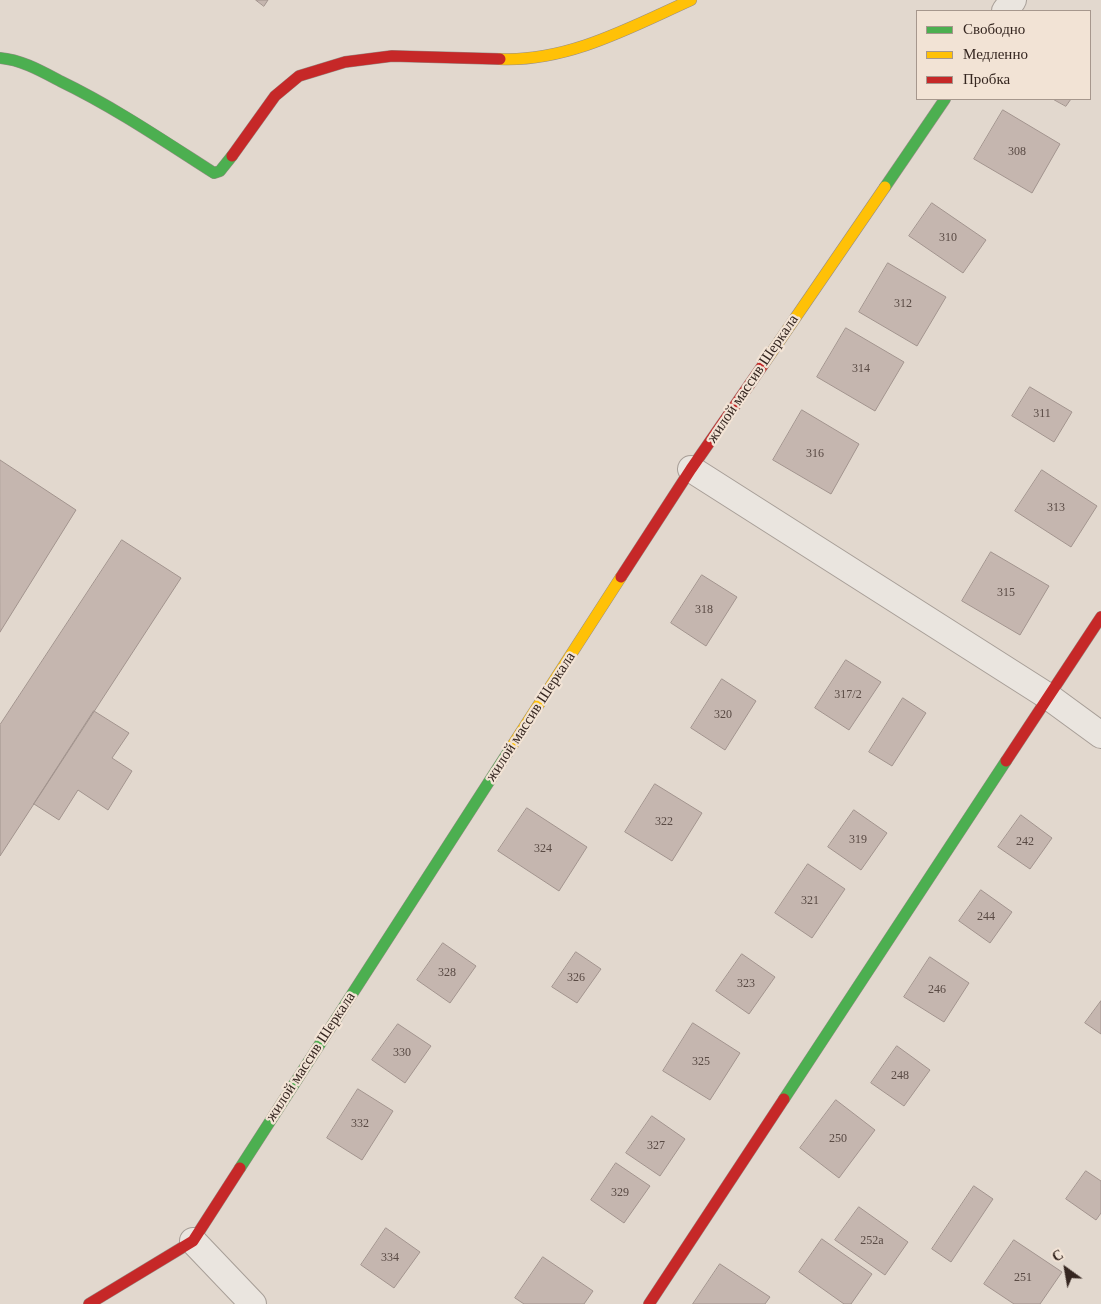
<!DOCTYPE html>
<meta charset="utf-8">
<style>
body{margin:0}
#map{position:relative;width:1101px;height:1304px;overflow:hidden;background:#e2d8ce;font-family:Georgia,serif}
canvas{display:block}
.legend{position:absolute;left:916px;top:10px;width:175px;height:90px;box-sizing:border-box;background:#f2e3d5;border:1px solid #a6978d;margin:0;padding:6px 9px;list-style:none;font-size:15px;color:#352620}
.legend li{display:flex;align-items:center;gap:10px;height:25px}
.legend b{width:25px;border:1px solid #a6978d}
.north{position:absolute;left:1041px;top:1244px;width:50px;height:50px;-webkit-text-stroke:4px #f2e3d5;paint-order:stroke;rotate:328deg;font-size:14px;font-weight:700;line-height:20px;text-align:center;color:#352620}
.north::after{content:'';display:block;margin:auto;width:18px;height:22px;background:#352620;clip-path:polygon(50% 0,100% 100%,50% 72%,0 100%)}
</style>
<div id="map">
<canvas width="1101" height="1304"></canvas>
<ul class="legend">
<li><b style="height:6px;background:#4caf50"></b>Свободно</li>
<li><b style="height:6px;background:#ffc107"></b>Медленно</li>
<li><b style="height:6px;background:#c62828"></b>Пробка</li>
</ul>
<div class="north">С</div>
</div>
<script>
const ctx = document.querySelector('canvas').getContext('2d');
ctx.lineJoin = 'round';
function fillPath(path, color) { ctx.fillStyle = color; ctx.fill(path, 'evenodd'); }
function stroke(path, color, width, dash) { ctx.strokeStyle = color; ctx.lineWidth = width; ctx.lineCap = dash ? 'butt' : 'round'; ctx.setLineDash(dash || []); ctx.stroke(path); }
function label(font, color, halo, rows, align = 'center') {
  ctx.font = font + ' Georgia,serif'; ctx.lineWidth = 4.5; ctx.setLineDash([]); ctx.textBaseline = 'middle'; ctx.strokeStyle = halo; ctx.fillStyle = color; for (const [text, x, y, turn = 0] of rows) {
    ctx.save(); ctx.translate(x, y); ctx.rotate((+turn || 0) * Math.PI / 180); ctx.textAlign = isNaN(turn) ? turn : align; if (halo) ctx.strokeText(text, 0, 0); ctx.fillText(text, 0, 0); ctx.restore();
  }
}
const building = new Path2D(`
 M256,0h12l-4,6z
 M1053,99h18l-5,7z
 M1003,110l57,34 -28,49 -58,-34z
 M932,203l54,37 -23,33 -54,-37z
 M888,263l58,34 -29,49 -58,-34z
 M846,328l58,34 -29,49 -58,-34z
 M1030,387l42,25 -18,30 -42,-26z
 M802,410l57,34 -28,50 -58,-34z
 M0,460l76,50 -76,122z
 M1042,470l55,36 -26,41 -56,-36z
 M122,540l59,38 -181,278v-131z
 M991,552l58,34 -29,49 -58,-34z
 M702,575l35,22 -31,49 -35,-23z
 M846,660l35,22 -32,48 -34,-22z
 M722,679l34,22 -31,49 -34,-22z
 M903,698l23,15 -34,53 -23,-14z
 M94,711l35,22 -17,25 20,13 -24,39 -30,-20 -19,30 -25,-16z
 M655,784l47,29 -30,48 -47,-29z
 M527,808l60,39 -28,44 -61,-40z
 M854,810l33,23 -26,37 -33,-23z
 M1021,815l31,23 -22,31 -32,-22z
 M808,864l37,25 -33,49 -37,-25z
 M981,890l31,22 -22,31 -31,-22z
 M443,943l33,23 -26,37 -33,-23z
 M576,952l25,17 -24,34 -25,-16z
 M742,954l33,23 -26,37 -33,-23z
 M930,957l39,26 -25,39 -40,-25z
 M1101,1001v33l-16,-11z
 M693,1023l47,30 -30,47 -47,-29z
 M398,1024l33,22 -26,37 -33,-23z
 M897,1046l33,24 -26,36 -33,-23z
 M358,1089l35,22 -31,49 -35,-22z
 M836,1100l39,30 -36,48 -39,-30z
 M652,1116l33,23 -25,37 -34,-23z
 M616,1163l34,23 -26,37 -33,-23z
 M1086,1171l15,10v32l-5,7 -30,-21z
 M974,1186l19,13 -42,63 -19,-13z
 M859,1207l49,35 -23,33 -50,-35z
 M386,1228l34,24 -26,36 -33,-23z
 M822,1239l50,35 -21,30h-7l-45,-32z
 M1014,1240l48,32 -22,32h-26l-30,-20z
 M543,1257l50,34 -9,13h-60l-9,-6z
 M720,1264l50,33 -5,7h-72z`);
fillPath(building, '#c5b6af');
stroke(building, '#a2948e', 1);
const street = new Path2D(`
 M1005,11l8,-11
 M691,469l358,228 52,38
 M193,1241l60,63`);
const fast = new Path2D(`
 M0,58c22,2 41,13 60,23 54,26 104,60 154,92l6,-2 12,-15
 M885,187l60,-88
 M784,1099l222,-338
 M240,1168l272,-422`);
const slow = new Path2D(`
 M500,59c68,3 131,-32 191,-59
 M763,365l122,-178
 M512,746l109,-169`);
const jam = new Path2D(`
 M232,156l43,-60 24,-20 46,-14 47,-6 108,3
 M621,577l70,-108 72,-104
 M1006,761l95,-144
 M89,1304l104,-63 47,-73
 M649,1304l135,-205`);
stroke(street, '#a79e97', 28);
stroke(fast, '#978d87', 12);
stroke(slow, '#978d87', 12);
stroke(jam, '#978d87', 12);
stroke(street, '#eae5df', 26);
stroke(fast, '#4caf50', 11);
stroke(slow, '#ffc107', 11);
stroke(jam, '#c62828', 11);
label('12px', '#594a44', null, [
 ["308",1017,152],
 ["310",948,238],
 ["312",903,304],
 ["314",861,369],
 ["311",1042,414],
 ["316",815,454],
 ["313",1056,508],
 ["315",1006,593],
 ["318",704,610],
 ["317/2",848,695],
 ["320",723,715],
 ["322",664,822],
 ["319",858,840],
 ["242",1025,842],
 ["324",543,849],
 ["321",810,901],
 ["244",986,917],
 ["328",447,973],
 ["326",576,978],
 ["323",746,984],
 ["246",937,990],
 ["330",402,1053],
 ["325",701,1062],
 ["248",900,1076],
 ["332",360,1124],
 ["250",838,1139],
 ["327",656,1146],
 ["329",620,1193],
 ["252а",872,1241],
 ["334",390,1258],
 ["251",1023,1278]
]);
label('15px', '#352620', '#f2e3d5', [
 ["жилой массив Шеркала",753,379,-56],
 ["жилой массив Шеркала",531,717,-57],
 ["жилой массив Шеркала",311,1057,-57]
]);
</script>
